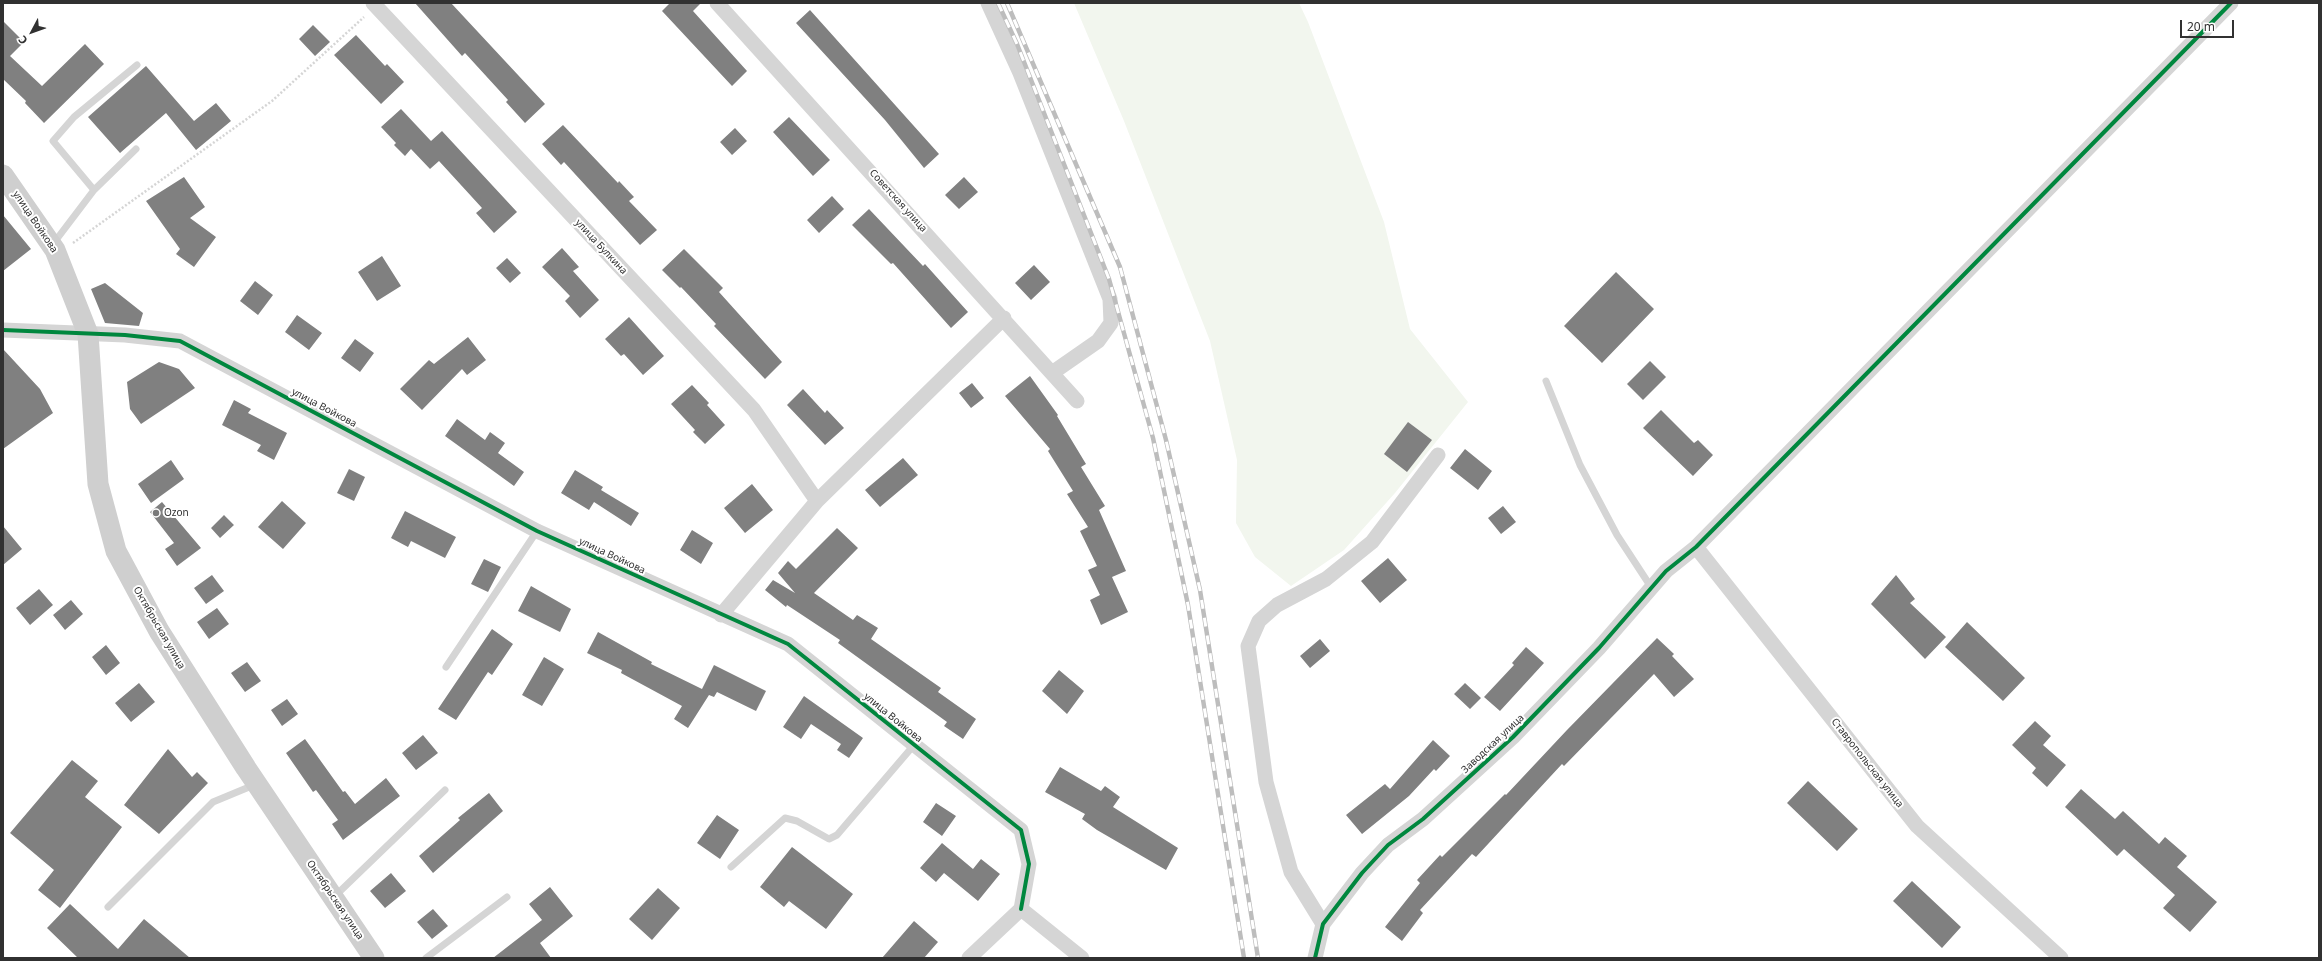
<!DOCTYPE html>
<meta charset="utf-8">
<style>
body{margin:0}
#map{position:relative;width:2322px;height:961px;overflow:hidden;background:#fff;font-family:"Noto Sans",sans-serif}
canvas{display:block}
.frame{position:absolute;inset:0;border:4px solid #313131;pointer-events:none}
.north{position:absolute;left:12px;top:12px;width:40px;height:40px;-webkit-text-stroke:3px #fff;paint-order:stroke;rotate:229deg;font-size:11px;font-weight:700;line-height:16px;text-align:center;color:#313131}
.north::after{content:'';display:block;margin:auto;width:14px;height:18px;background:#313131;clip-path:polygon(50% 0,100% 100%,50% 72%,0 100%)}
.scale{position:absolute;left:2180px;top:20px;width:54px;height:18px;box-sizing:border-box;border:2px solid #313131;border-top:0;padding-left:5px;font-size:12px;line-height:14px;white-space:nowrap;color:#313131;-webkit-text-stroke:3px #fff;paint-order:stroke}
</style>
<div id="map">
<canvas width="2322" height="961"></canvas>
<div class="frame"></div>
<div class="north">С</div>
<div class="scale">20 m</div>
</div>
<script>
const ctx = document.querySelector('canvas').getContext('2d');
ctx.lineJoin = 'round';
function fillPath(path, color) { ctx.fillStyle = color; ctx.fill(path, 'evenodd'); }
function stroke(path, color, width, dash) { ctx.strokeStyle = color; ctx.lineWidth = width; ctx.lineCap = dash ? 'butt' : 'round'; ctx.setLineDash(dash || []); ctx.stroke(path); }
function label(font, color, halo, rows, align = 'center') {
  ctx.font = font + ' "Noto Sans",sans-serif'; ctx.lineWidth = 4; ctx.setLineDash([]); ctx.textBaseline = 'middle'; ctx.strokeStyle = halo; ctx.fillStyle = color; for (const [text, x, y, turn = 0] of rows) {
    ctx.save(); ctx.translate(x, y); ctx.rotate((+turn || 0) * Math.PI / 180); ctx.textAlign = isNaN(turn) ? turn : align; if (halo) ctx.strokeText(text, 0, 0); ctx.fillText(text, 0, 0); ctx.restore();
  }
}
fillPath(new Path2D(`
 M1074,3h225l9,19 76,200 26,107 58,73 -73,91 -51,57 -53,36 -36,-29 -19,-34 1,-63 -27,-119 -86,-220z`), '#f2f6ee');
fillPath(new Path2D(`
 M415,3h36l94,101 -20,19 -19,-21 2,-2 -43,-47 -3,3z
 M670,3h31l-8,8 54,60 -15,15 -70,-75z
 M810,10l129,144 -15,14 -39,-48 -89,-97z
 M3,21l21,21 -14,14 32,30 43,-42 19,20 -60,59 -19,-20 1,-2 -23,-22z
 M313,25l17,17 -15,14 -16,-17z
 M356,35l29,31 2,-2 17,18 -23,22 -47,-49z
 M146,66l48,55 22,-18 15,18 -35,29 -30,-37 -46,40 -32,-36z
 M401,109l30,32 11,-10 75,81 -23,21 -18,-20 6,-5 -43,-47 -9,8 -19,-20 -6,7 -11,-11 2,-2 -15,-16z
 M789,117l41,43 -17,16 -40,-44z
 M563,125l55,58 1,-2 15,16 -5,4 28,29 -17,15 -76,-83 -3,3 -19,-21z
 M735,128l12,13 -15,14 -12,-13z
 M184,177l21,30 -15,11 26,19 -22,30 -18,-13 4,-5 -34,-48z
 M964,177l14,15 -19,17 -14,-14z
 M832,196l12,13 -25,24 -12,-13z
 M869,209l54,57 2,-2 43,48 -17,16 -58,-65 -2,1 -39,-39z
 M3,215l28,34 -28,22z
 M562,248l17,19 -6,4 26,29 -19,18 -15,-17 5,-5 -28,-29z
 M684,249l39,39 -4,4 63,70 -17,17 -51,-53 2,-2 -35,-37 -1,1 -18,-18z
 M382,256l19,30 -24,15 -19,-29z
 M507,258l14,15 -11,10 -14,-15z
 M1034,265l16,17 -19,18 -16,-17z
 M1616,272l38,37 -52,54 -38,-37z
 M255,281l18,14 -15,20 -18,-14z
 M105,283l38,30 -4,13 -34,-3 -14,-34z
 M297,315l25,18 -13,17 -24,-18z
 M629,317l35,39 -21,19 -19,-21 -3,2 -16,-17z
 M468,337l18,23 -19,15 -5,-6 -40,41 -22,-21 29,-29 5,4z
 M355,339l19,14 -14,19 -19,-14z
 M3,349l37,40 13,24 -50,36z
 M1650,361l16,16 -23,23 -16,-16z
 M159,362l20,7 16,19 -54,36 -11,-15 -3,-27z
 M1030,376l28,39 -1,1 29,48 -5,3 24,39 -6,4 27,61 -14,6 16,35 -27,13 -11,-25 10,-5 -12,-25 9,-4 -17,-35 8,-4 -21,-33 6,-3 -25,-40 2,-2 -45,-53z
 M972,383l12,15 -13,10 -12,-15z
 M692,385l17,18 -2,2 18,20 -20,19 -12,-12 2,-2 -24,-26z
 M803,389l22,24 2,-3 17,18 -19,17 -38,-40z
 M234,400l17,9 -3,4 39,20 -13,27 -17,-9 4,-6 -39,-20z
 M1661,410l33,33 4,-3 15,15 -20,21 -50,-48z
 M457,419l28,21 5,-8 15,11 -7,10 26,19 -10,14 -69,-50z
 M1408,422l24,18 -25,32 -23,-18z
 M1465,449l27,22 -14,19 -28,-22z
 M903,458l15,17 -38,32 -15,-17z
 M171,460l13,19 -33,24 -13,-19z
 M349,469l16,8 -11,24 -17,-8z
 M575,470l28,17 -2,3 38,23 -8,13 -37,-24 -5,8 -28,-17z
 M752,484l21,26 -28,23 -21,-25z
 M282,501l24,22 -23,26 -25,-22z
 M162,502l39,46 -24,18 -12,-17 9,-6 -24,-31z
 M1503,506l13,16 -15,12 -13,-16z
 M405,511l51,26 -11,21 -34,-17 -3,6 -17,-9z
 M224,515l10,10 -14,13 -9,-10z
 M3,526l19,23 -19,16z
 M837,528l21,20 -44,45 39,27 4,-5 21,13 -7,11 70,49 -3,4 38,27 -13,20 -19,-13 3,-4 -109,-79 2,-3 -53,-35 -1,2 -21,-17 8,-10 22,13 -17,-20 10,-12 8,8z
 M692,530l21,13 -12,21 -21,-14z
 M1388,558l19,22 -27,23 -19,-22z
 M484,559l17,8 -13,25 -17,-8z
 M212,575l12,16 -18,13 -12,-16z
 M1896,575l19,24 -5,4 36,34 -21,22 -54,-55z
 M531,586l40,23 -11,23 -42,-21z
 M39,589l14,16 -23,20 -14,-17z
 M71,600l12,14 -18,16 -12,-15z
 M217,608l12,16 -20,15 -12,-17z
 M1967,622l58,56 -22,23 -58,-54z
 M492,629l21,15 -21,31 -4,-3 -32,48 -18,-11z
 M598,632l54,30 -1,2 51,25 12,-24 52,26 -10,20 -39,-19 -3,5 -5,-2 -21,33 -14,-9 8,-13 -61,-33 1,-3 -35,-17z
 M1657,638l17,16 -2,2 22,23 -20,18 -20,-23 -90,92 -2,-2 -86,93 -4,-3 -52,56 3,3 -21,28 -17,-14 35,-44 -3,-3 23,-25 2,2 63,-63 1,1 61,-65z
 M1320,639l10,12 -20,17 -10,-12z
 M106,645l14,18 -14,12 -14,-18z
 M1526,647l18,16 -44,48 -16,-14 30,-32 -2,-2z
 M544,657l20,12 -22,37 -20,-11z
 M247,662l14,19 -16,11 -14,-19z
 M1059,670l25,21 -17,23 -25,-23z
 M139,683l16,19 -24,20 -16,-19z
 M1465,683l16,15 -11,11 -16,-15z
 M804,696l59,42 -14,20 -12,-8 4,-6 -30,-20 -10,15 -18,-12z
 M287,699l11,15 -16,12 -11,-16z
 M2035,721l16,15 -8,9 23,20 -19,22 -15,-14 4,-5 -24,-23z
 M423,735l15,18 -22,17 -14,-17z
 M305,739l38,53 2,-1 10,13 31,-26 14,18 -57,44 -11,-16 6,-4 -22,-30 -3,2 -27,-39z
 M1433,740l17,16 -14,15 -2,-2 -25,27 -47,38 -16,-19 39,-31 5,5z
 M168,749l24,28 5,-5 11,11 -49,51 -35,-29z
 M72,760l26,21 -13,16 37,30 -62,81 -22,-18 16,-20 -44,-37z
 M1060,767l41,24 4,-5 15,11 -7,10 65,41 -12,22 -69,-40 -15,-11 3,-5 -40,-22z
 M1808,781l50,48 -21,22 -50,-48z
 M2081,789l34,30 8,-8 36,33 6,-7 22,19 -10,11 40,35 -27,30 -27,-24 12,-13 -51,-46 -7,7 -52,-49z
 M489,793l14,18 -70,62 -14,-17 41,-36 -2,-2z
 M936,803l20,13 -14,20 -19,-14z
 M717,815l22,15 -19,29 -23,-16z
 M942,843l31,26 8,-10 19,15 -22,27 -34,-28 -8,9 -16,-14z
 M792,847l61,47 -27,35 -37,-28 -5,6 -24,-20z
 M391,873l15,18 -21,17 -15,-17z
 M1912,881l49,46 -19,21 -49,-47z
 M550,887l23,29 -33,27 11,15h-58l49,-38 -13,-16z
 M658,888l22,20 -28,32 -23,-21z
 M70,904l48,45 26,-30 46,39h-112l-31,-30z
 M433,909l15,17 -16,13 -15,-17z
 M914,921l24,21 -14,16h-42z`), '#808080');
stroke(new Path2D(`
 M73,243l199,-142 92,-84`), '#d5d5d5', 2.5, [2, 2]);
stroke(new Path2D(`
 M94,190l-41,-49 21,-24 63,-52
 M53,244l41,-54 42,-41
 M1546,381l34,84 37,70 34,52
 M446,667l91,-136
 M731,867l54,-49 12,3 32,18 8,-4 77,-90
 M334,897l111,-107
 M108,907l105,-105 41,-17
 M426,958l81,-61`), '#d5d5d5', 7);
stroke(new Path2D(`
 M373,3l381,407 63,91
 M717,3l360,398
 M988,3l32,70 90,226 1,24 -13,18 -46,32
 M3,330l122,5 55,6 357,190 251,113 233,186 8,34 -8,45
 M1696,547l221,279 144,132
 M721,615l96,-114 187,-183
 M1021,909l61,49
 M1323,924l-32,-52 -25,-90 -18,-136 11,-25 18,-16 49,-26 46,-37 66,-87
 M969,958l52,-49
 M1315,958l8,-34 39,-51 26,-28 35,-26 90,-82 86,-89 67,-77 30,-24 535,-544`), '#d5d5d5', 15);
stroke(new Path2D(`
 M3,175l52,75 33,84 10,150 18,67 43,80 87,137 128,190`), '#cfcfcf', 21);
const rail = new Path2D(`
 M998,3l19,41 92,235 44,159 35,167 56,353
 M1007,3l113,264 46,173 34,150 58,368`);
stroke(rail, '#bdbdbd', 4.5);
stroke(rail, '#fff', 3, [9]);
stroke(new Path2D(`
 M3,330l122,5 55,6 357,190 251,113 233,186 8,34 -8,45
 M1315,958l8,-34 39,-51 26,-28 35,-26 90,-82 86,-89 67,-77 30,-24 535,-544`), '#00873e', 4);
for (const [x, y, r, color] of [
 [156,513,4,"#797979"]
]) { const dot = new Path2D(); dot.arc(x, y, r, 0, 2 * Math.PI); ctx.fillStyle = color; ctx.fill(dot); stroke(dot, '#fff', 1.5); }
label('10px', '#313131', '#fff', [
 ["Советская улица",898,201,48],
 ["улица Войкова",35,222,56],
 ["улица Булкина",601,247,47],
 ["улица Войкова",324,408,28],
 ["улица Войкова",612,556,25],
 ["Октябрьская улица",159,628,60],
 ["улица Войкова",893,718,39],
 ["Заводская улица",1493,744,-43],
 ["Ставропольская улица",1867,763,52],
 ["Октябрьская улица",335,900,56]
]);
label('10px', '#313131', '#fff', [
 ["Ozon",164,513]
], 'left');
</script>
